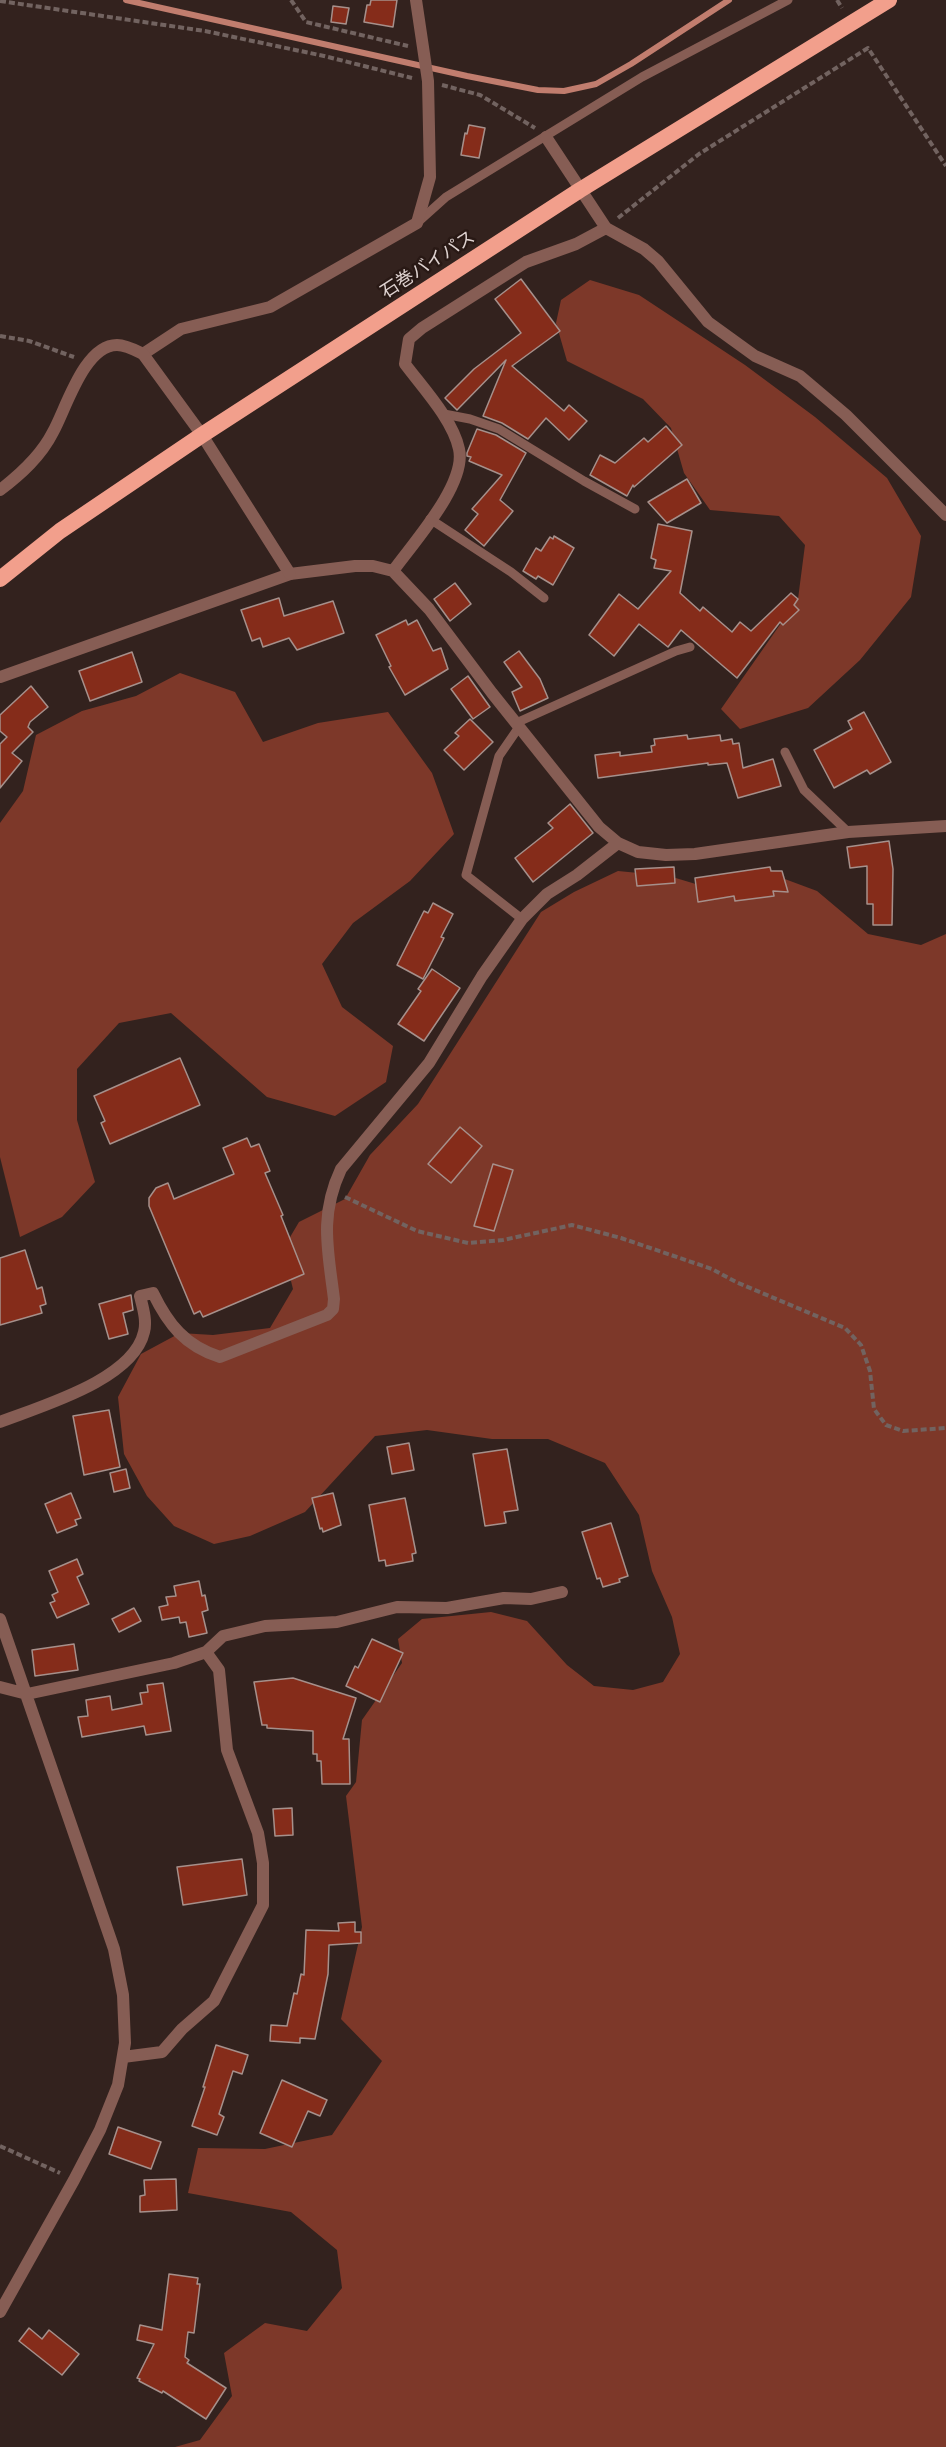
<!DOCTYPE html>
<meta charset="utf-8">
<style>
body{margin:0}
canvas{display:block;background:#33221e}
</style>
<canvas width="946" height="2447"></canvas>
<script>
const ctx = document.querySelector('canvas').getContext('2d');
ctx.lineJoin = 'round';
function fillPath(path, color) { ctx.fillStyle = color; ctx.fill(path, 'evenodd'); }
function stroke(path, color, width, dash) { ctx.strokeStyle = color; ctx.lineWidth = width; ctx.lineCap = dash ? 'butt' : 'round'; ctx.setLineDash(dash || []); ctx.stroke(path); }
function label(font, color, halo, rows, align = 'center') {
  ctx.font = font + ' "Noto Sans","Noto Sans JP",sans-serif'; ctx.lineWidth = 5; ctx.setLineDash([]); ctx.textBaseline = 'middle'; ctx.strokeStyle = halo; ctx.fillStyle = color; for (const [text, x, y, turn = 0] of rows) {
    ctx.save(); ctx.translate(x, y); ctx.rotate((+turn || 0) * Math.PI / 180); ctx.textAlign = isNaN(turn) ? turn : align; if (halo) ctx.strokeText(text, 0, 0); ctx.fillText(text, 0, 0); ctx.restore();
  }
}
fillPath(new Path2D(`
 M590,280l49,15 106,70 70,52 72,61 34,58 -10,61 -51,63 -52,48 -68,21 -19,-20 77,-110 7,-54 -26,-29 -69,-6 -26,-37 -13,-45 -28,-29 -76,-38 -11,-38 5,-23z
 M180,673l55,19 28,50 55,-19 70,-11 44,61 22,61 -44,47 -57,42 -31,41 20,43 51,39 -7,36 -51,34 -68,-19 -96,-84 -52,10 -42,46v51l18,62 -33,35 -42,20 -20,-80v-334l23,-32 13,-56 46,-24 54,-15z
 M618,871l51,5 50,15 55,-16 43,16 51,43 53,11 25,-11v1513h-771l25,-7 32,-44 -8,-43 41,-30 42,8 35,-43 -5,-38 -46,-38 -103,-19 10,-45 67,1 67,-14 50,-74 -41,-42 21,-92 -16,-131 10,-14 6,-62 40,-57 -4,-24 24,-20 69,-7 36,9 40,44 27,21 39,4 30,-8 17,-28 -8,-37 -20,-46 -13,-56 -34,-52 -57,-24h-56l-65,-9 -52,6 -70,76 -55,24 -36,8 -40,-18 -27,-30 -23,-42 -6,-57 23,-43 39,-21 33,2 57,-7 23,-39 -10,-40 16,-27 46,-23 25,-44 48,-51 123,-192 33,-20z`), '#7d3829');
stroke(new Path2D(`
 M126,0l341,76 71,14 26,1 32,-7 35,-20 98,-64`), '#c17d6e', 6);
const building = new Path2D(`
 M371,0h26l-4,27 -29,-5 3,-17h3z
 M333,6l16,2 -3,16 -15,-2z
 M469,125l16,3 -6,30 -18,-3 4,-22 2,1z
 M521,279l39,52 -48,35 52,45 5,-6 18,16 -18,19 -23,-22 -18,21 -26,-16 -19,-7 23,-56 -49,50 -12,-12 29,-29 47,-36 -26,-34z
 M666,426l16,19 -48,42 -1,-2 -6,11 -37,-21 10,-20 15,8 29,-25 4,4z
 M477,429l19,6 30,18 -26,47 13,11 -29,35 -19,-16 13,-16 -6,-5 30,-34 -33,-14 2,-4 -4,-1v-3z
 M687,479l14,24 -34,20 -19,-21z
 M658,524l34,7 -12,62 20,18 3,-4 29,25 8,-10 11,9 40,-38 7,6 -4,6 5,5 -16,15 -3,-3 -43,56 -56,-48 -13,17 -29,-23 -25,32 -25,-21 30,-41 19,15 33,-38 -17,-3 2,-8 -5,-2z
 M554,536l20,12 -21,37 -15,-9 -2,3 -13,-8 13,-23 5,3 9,-14 3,2z
 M455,583l16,21 -21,17 -16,-22z
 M279,598l5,18 49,-15 11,32 -47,17 -8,-12 -26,9 -3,-9 -8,3 -11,-31z
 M406,620l2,5 9,-5 16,31 8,-3 7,21 -43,26 -16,-28 2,-1 -15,-31z
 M519,651l21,28 8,19 -28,13 -8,-19 10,-5 -18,-25z
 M132,652l10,30 -52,19 -11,-30z
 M468,676l22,31 -17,12 -22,-30z
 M31,686l17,21 -18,15 -2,5 5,5 -21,21 10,8 -22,27v-44l7,-7 -7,-6v-16z
 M864,712l27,50 -21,12 -3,-4 -33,18 -20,-38 38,-21 -4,-8z
 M470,719l23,23 -29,28 -20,-20 15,-14 -4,-3z
 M687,735l1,4 32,-4 1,6 11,-2 1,5 6,-1 4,25 30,-9 8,27 -43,12 -11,-35 -19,2v-2l-110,15 -3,-23 25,-3v4l32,-4 -1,-6 4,-1 -1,-6z
 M570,804l23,29 -60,49 -18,-24 38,-30 -5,-5z
 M889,841l4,28 -1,56h-19v-21h-6v-38l-17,2 -3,-21z
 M674,867l1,16 -38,3 -2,-17z
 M770,867l1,4h11l6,21 -15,-1 1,5 -39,5 -1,-5 -36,6 -3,-24z
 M433,903l20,11 -12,23 3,1 -21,41 -26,-14 27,-54 4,2z
 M432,969l28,19 -36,53 -26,-17 23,-33 -3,-2z
 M180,1058l20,47 -90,39 -9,-21 4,-2 -11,-25z
 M460,1127l22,19 -31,37 -23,-19z
 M247,1138l4,9 8,-3 11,27 -5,2 18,42 -2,1 23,58 -101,43 -3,-6 -6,3 -45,-108v-8l7,-10 12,-5 6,16 60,-25 -11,-26z
 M493,1164l20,6 -19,61 -20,-5z
 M25,1250l12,39 5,-2 4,17 -6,2 2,7 -42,12v-67z
 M131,1295l2,15 -10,3 5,21 -19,5 -10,-35z
 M109,1410l11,57 -36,8 -11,-59z
 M409,1443l5,27 -22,4 -5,-27z
 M507,1449l11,61 -14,2 2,11 -21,3 -12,-72z
 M126,1469l4,19 -16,4 -4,-19z
 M71,1493l10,25 -6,2 2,5 -20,8 -12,-29z
 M333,1493l8,32 -18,7 -1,-4 -2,1 -8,-31z
 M405,1498l11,55 -4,1 1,7 -27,5 -1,-6 -6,1 -10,-56z
 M611,1523l17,53 -9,3 1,3 -17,5 -3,-9 -3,1 -15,-47z
 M77,1559l6,15 -6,3 12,27 -32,14 -7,-15 5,-2 -3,-6 6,-3 -9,-21z
 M199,1581l3,15 3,-1 3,15 -6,2 5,21 -18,4 -3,-15 -6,1 -1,-6 -17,3 -3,-13 9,-2 -2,-8 10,-1 -2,-10z
 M134,1608l7,13 -22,11 -7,-13z
 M372,1639l31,14 -23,49 -34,-16 9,-20 3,2z
 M74,1644l4,26 -43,6 -3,-26z
 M293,1678l63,20 -13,41h6l1,45h-28l-1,-23h-4v-7h-4v-23l-46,-3v-3h-5l-8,-43z
 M163,1683l8,48 -25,4 -2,-9 -62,11 -4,-20 10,-1 -2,-16 24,-4 2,14 30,-6 -2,-11 8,-1 -1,-7z
 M292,1808l1,27 -18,1 -2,-27z
 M242,1859l5,36 -64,10 -6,-38z
 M355,1922v10h6v11l-32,2 -1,29 -13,65 -15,-1v5l-30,-2 1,-16 16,1 7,-33 3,1 4,-20 3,1 2,-45 33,1 -1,-8z
 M216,2045l32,10 -6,19 -9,-3 -14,43 5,3 -7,18 -25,-9 13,-39h-2z
 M282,2080l45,20 -7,16 -12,-5 -16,36 -32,-14z
 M118,2127l43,15 -10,27 -42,-15z
 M176,2179l1,31 -37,2v-16l5,-1 -1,-15z
 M169,2274l29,4 -1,6h3l-6,49 -6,-1 -3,25 4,3 -2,3 39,25 -20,31 -43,-28 -1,2 -23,-12 1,-2 -3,-1 17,-34 -17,-4 3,-15 22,5z
 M29,2328l13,11 7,-9 30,24 -17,21 -43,-34z`);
fillPath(building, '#852c1a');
stroke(building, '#a6908b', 1.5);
stroke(new Path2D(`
 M291,0l15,22 102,24
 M837,0l5,8
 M0,1l205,30 119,25 88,22
 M442,85l38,10 55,33
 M618,218l81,-64 169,-106 78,118
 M0,336l29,5 45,16
 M345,1197l72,34 51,12 35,-3 69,-15 49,13 91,31 24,13 109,46 16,17 9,26 4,38 12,16 17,6 43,-3
 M0,2146l60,27`), '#726360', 4, [6, 3]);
stroke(new Path2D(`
 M417,223l29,-26 196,-120 146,-77
 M444,414l26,5 29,10 85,52 51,28
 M430,519l81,53 33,26
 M516,723l160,-72 14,-4
 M519,727l-20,29 -33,119 56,44
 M785,752l19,38 44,42`), '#865d54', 9);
stroke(new Path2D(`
 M546,137l60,91 38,21 14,12 50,61 47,34 45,20 46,39 100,100
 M143,354l38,-25 89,-22 147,-84 13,-46 -2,-96 -12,-81
 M393,571c20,-28 74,-87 66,-122 -6,-29 -36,-61 -54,-85l4,-25 13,-11 104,-66 50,-18 30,-16
 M0,677l290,-103 65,-8h18l20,5 36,38 63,84 107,134 19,16
 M0,1422c41,-16 133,-42 144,-90 3,-11 -1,-24 -4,-36l13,-3c15,31 32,53 67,64l107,-42 6,-6 1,-10c-6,-49 -15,-83 7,-130l88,-106 53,-87 40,-57 25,-25 30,-19 41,-32 20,9 28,3 29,-1 153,-22 98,-6
 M0,1619l114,330 9,46 2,48 -7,42 -18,45 -26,50 -74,132
 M0,1687l27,7 147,-31 32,-11 17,-16 42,-10 72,-4 60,-15 50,1 57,-10 27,1 31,-7
 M123,2057l39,-5 20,-23 32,-28 49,-96v-42l-5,-30 -31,-83 -8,-80 -13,-18`), '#865d54', 12);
stroke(new Path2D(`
 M0,490c21,-16 41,-34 53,-58 13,-23 31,-87 64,-87 9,0 18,5 26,9l59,81 88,139`), '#865d54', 12);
stroke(new Path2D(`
 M0,579l60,-48 142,-96 378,-245 309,-190`), '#f29f8c', 16);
label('18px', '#ded2d0', '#291915', [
 ["石巻バイパス",428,265,-33]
]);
</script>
